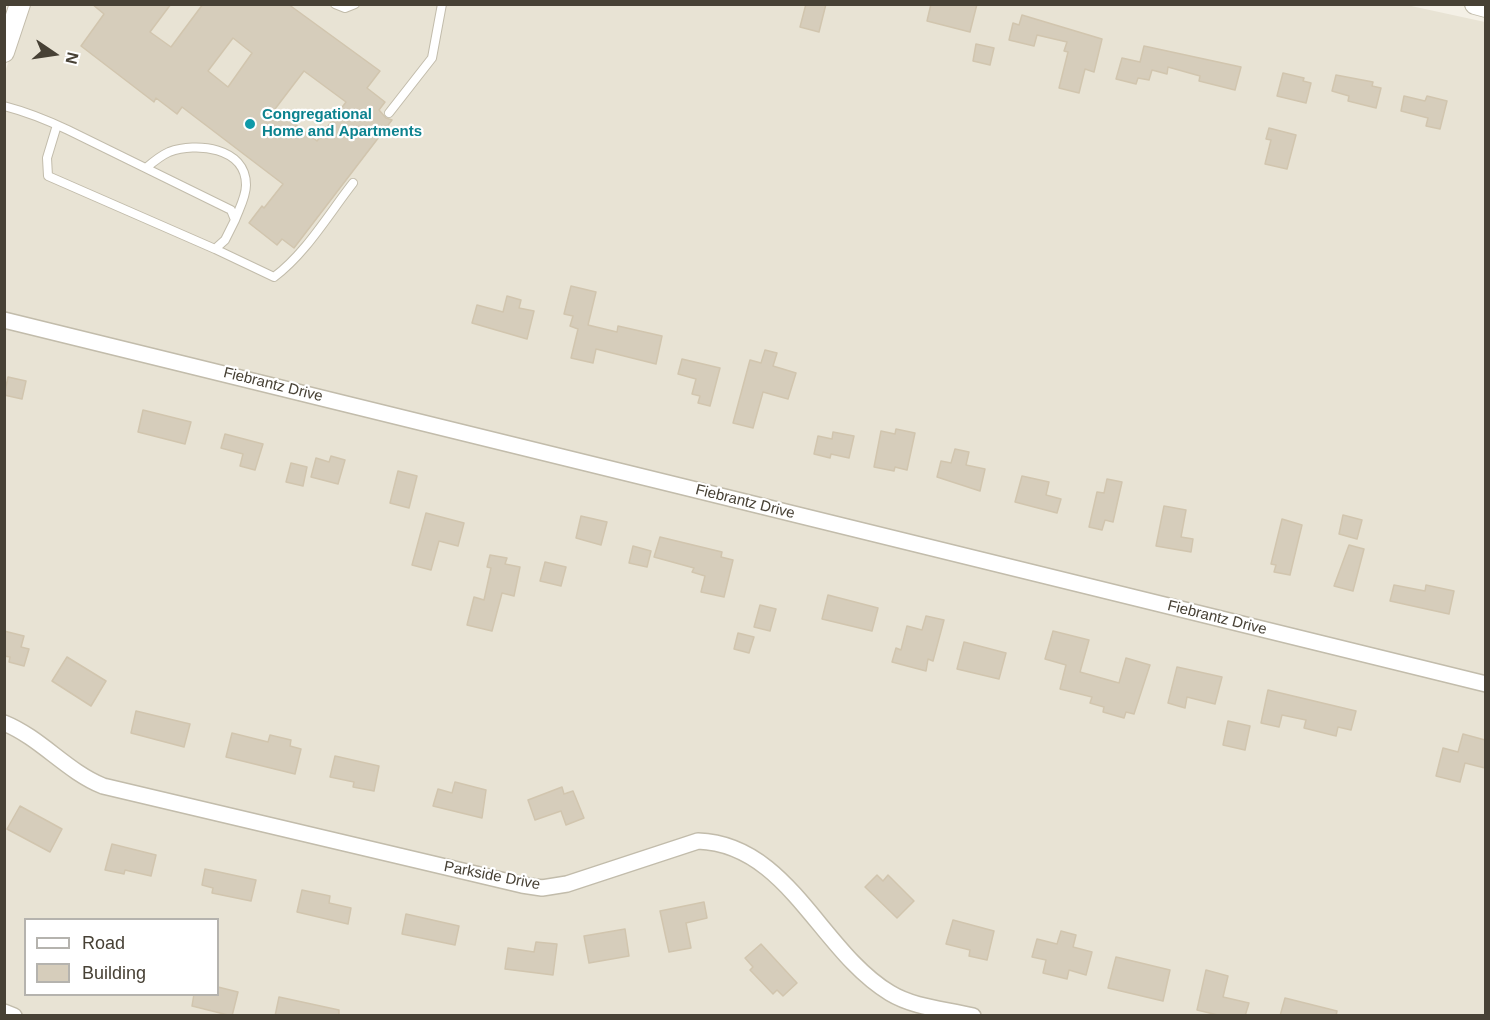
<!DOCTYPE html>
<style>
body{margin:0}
#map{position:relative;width:1490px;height:1020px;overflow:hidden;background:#f4f0e6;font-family:Helvetica,sans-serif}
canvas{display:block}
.frame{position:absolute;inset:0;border:6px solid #474135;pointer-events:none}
.legend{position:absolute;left:24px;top:918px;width:195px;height:78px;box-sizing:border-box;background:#fff;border:2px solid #b5b3ae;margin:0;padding:8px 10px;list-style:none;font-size:18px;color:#474135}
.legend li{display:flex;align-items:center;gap:12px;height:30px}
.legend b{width:30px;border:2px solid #b5b3ae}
.north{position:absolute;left:24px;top:24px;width:60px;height:60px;-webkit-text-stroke:4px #fff;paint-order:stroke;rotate:103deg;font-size:16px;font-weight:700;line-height:24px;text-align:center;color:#474135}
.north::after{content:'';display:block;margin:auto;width:21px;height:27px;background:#474135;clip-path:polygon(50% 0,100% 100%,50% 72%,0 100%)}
</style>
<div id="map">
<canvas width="1490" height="1020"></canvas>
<div class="frame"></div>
<ul class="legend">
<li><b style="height:8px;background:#fff"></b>Road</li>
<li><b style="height:16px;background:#d6cdbb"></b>Building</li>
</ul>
<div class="north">N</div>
</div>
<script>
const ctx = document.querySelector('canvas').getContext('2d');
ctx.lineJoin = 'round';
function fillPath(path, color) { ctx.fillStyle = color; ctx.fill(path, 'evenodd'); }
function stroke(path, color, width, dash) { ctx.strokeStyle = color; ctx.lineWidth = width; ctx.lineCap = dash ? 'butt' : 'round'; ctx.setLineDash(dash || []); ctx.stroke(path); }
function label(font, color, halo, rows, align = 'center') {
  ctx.font = font + ' Helvetica,sans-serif'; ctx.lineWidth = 4.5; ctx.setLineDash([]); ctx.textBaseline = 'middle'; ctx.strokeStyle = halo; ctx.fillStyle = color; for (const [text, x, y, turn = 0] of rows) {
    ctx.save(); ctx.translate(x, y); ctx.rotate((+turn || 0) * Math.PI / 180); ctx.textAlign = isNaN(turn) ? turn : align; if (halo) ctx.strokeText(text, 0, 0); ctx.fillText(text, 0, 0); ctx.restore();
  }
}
fillPath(new Path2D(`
 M1402,4l83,18v993l-1480,1 -1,-941 23,-70zM26,920h192v74h-192z`), '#e8e3d4');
const building = new Path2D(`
 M92,4h79l-21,28 21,15 32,-43h85l92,67 -13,17 18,14 -6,8 7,8 6,2 -98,128 -12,-9 -5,6 -28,-22 13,-17 2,2 19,-24 -101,-77 -5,7 -21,-16 -2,4 -73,-56 23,-32zM233,38l19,15 -24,34 -20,-16zM304,71l42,31 -29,39 -42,-32z
 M806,4h20l-7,28 -19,-5z
 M931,4h46l-7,28 -43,-11z
 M1022,15l80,24 -8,33 -9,-3 -6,24 -20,-5 9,-36 -4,-1 3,-9 -30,-7 -3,11 -25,-6 4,-17 6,2z
 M976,44l18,4 -4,17 -17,-4z
 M1144,46l97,21 -6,23 -36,-9 1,-5 -32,-9 -1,7 -15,-4 -3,10 -11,-2 -2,6 -20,-5 6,-21 18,4z
 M1283,73l21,5 -1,3 8,2 -5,20 -29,-7z
 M1336,75l37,7 -1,4 9,2 -5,20 -28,-7 1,-5 -17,-5z
 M1404,96l21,5 2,-5 20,5 -7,28 -14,-3 2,-8 -27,-7z
 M1269,128l27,7 -9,34 -22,-5 6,-24 -5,-1z
 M571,286l25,6 -8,33 29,7 1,-6 44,10 -6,28 -60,-15 -3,14 -22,-5 7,-29 -8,-3 3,-10 -9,-2z
 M507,296l14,4 -2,8 15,3 -7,28 -55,-16 5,-18 26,7z
 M765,350l12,3 -4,13 23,7 -8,26 -25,-7 -10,36 -20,-5 17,-63 11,3z
 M682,359l38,9 -10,38 -12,-3 2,-7 -8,-2 4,-15 -18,-5z
 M8,377l18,4 -4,18 -18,-4z
 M143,410l48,12 -6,22 -47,-12z
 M896,429l19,4 -8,37 -12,-3 -1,4 -20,-4 7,-36 14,3z
 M833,432l21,4 -5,22 -18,-4 -1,4 -16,-4 4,-18 14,3z
 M225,434l38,10 -8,26 -15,-4 3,-12 -22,-6z
 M955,449l14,3 -3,13 19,4 -5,22 -43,-14 4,-16 10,2z
 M331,456l14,4 -7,24 -27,-7 5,-19 13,4z
 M291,463l16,4 -4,19 -17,-4z
 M398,471l19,5 -8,32 -19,-5z
 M1022,476l27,6 -3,13 15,4 -4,14 -42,-11z
 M1107,479l15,3 -9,40 -8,-2 -3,10 -13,-3 8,-35 7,1z
 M1164,506l22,4 -5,27 12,2 -2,13 -35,-6z
 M426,513l38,10 -6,23 -19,-5 -8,29 -19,-5z
 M1343,515l19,5 -5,19 -18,-5z
 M581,516l26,6 -6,23 -25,-7z
 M1282,519l20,6 -12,50 -16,-3 2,-7 -5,-1z
 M660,537l62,15 -1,5 12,3 -9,37 -23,-5 4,-16 -13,-4 2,-4 -40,-11z
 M1349,545l15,4 -11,42 -19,-5z
 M633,546l18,5 -4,16 -18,-4z
 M490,555l17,3 -2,6 15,3 -6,29 -12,-3 -10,38 -25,-6 7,-28 10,3 7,-32 -4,-1z
 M545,562l21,5 -5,19 -21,-5z
 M1394,585l31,6 1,-6 28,6 -5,23 -59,-13z
 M828,595l50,13 -6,23 -50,-12z
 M760,605l16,4 -6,22 -16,-4z
 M926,616l18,4 -11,41 -5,-2 -2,12 -34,-9 4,-14 5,2 6,-24 15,4z
 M4,631l20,5 -3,11 8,2 -5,17 -15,-4 1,-5 -6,-1z
 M1053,631l36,9 -9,32 39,11 7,-25 24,7 -16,49 -8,-2 -2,6 -21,-6 1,-5 -14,-4 2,-6 -32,-8 6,-24 -21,-6z
 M738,633l16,4 -5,16 -15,-4z
 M964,642l42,11 -7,26 -42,-10z
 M67,657l39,24 -15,25 -39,-25z
 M1177,667l45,10 -7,27 -28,-7 -2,11 -17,-5z
 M1268,690l88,21 -5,19 -13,-3 -2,9 -32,-8 2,-8 -24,-5 -3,12 -18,-4z
 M136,711l54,13 -6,23 -53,-14z
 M1228,721l22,5 -5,24 -22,-5z
 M232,733l36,9 2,-7 21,5 -1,6 11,3 -6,25 -69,-17z
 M1463,734l22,6v28l-20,-5 -5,19 -24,-6 7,-28 15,4z
 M335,756l44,10 -5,25 -21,-4 1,-5 -24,-5z
 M455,782l31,8 -4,28 -49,-12 5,-17 14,4z
 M562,787l2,7 9,-3 11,27 -18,7 -5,-14 -26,9 -7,-20z
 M20,806l42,23 -12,23 -43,-23z
 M112,844l44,11 -5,21 -26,-6 -1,4 -19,-4z
 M205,869l51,11 -5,21 -39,-8 1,-5 -11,-3z
 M877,875l6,6 5,-6 26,26 -17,17 -32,-31z
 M302,890l28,6 -1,7 22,5 -3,16 -51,-12z
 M704,902l3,16 -21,5 5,25 -22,4 -9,-41z
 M406,914l53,12 -4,19 -53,-11z
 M953,920l41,11 -7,29 -18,-4 1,-6 -24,-6z
 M625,929l4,27 -40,7 -5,-27z
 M1061,931l15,4 -3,12 19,5 -6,23 -17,-5 -2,9 -24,-6 3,-13 -14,-3 5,-18 20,5z
 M536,942l21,2 -4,31 -48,-6 3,-21 26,4z
 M761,944l36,39 -14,13 -6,-6 -4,4 -23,-24 3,-3 -8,-9z
 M1116,957l54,13 -7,31 -55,-13z
 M1206,970l22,6 -5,21 26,6 -4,13h-23l-25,-6z
 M218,987l20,5 -6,24 -40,-10 2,-12h24z
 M279,997l60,13v6h-64z
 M1285,998l52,13 -1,5h-56z`);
fillPath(building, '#d6cdbb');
stroke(building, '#d1c5ae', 1.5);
const service = new Path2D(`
 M335,4l10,4 10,-4
 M4,106c23,6 43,14 64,24l163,80 4,10 -10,20 -10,9 -167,-73 -1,-18 10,-33
 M389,113l43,-55 10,-54
 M146,168c7,-6 14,-12 23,-16 27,-10 77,-5 77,33 0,12 -7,24 -11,35
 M215,249l59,28c32,-24 54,-62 79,-94`);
const minor = new Path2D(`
 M4,320l1482,364
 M4,723c37,15 62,48 99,63l419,99 20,3 25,-4 131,-43c90,3 122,110 192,152 25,15 55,16 83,23
 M4,1012l10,4`);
const tertiary = new Path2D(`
 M1475,4l11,3
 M4,52l16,-48`);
stroke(service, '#c2bcab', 10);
stroke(minor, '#c2bcab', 18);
stroke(tertiary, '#c2bcab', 22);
stroke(service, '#fff', 8);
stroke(minor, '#fff', 15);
stroke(tertiary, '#fff', 20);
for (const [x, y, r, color] of [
 [250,124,6,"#0f9aa8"]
]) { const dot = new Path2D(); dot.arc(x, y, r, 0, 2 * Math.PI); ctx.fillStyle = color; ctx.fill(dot); stroke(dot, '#fff', 2); }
label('bold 15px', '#0d838f', '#fff', [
 ["Congregational",262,115],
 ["Home and Apartments",262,132]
], 'left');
label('15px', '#474135', '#fff', [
 ["Fiebrantz Drive",273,385,14],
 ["Fiebrantz Drive",745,502,14],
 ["Fiebrantz Drive",1217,618,14],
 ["Parkside Drive",492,876,11]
]);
</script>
